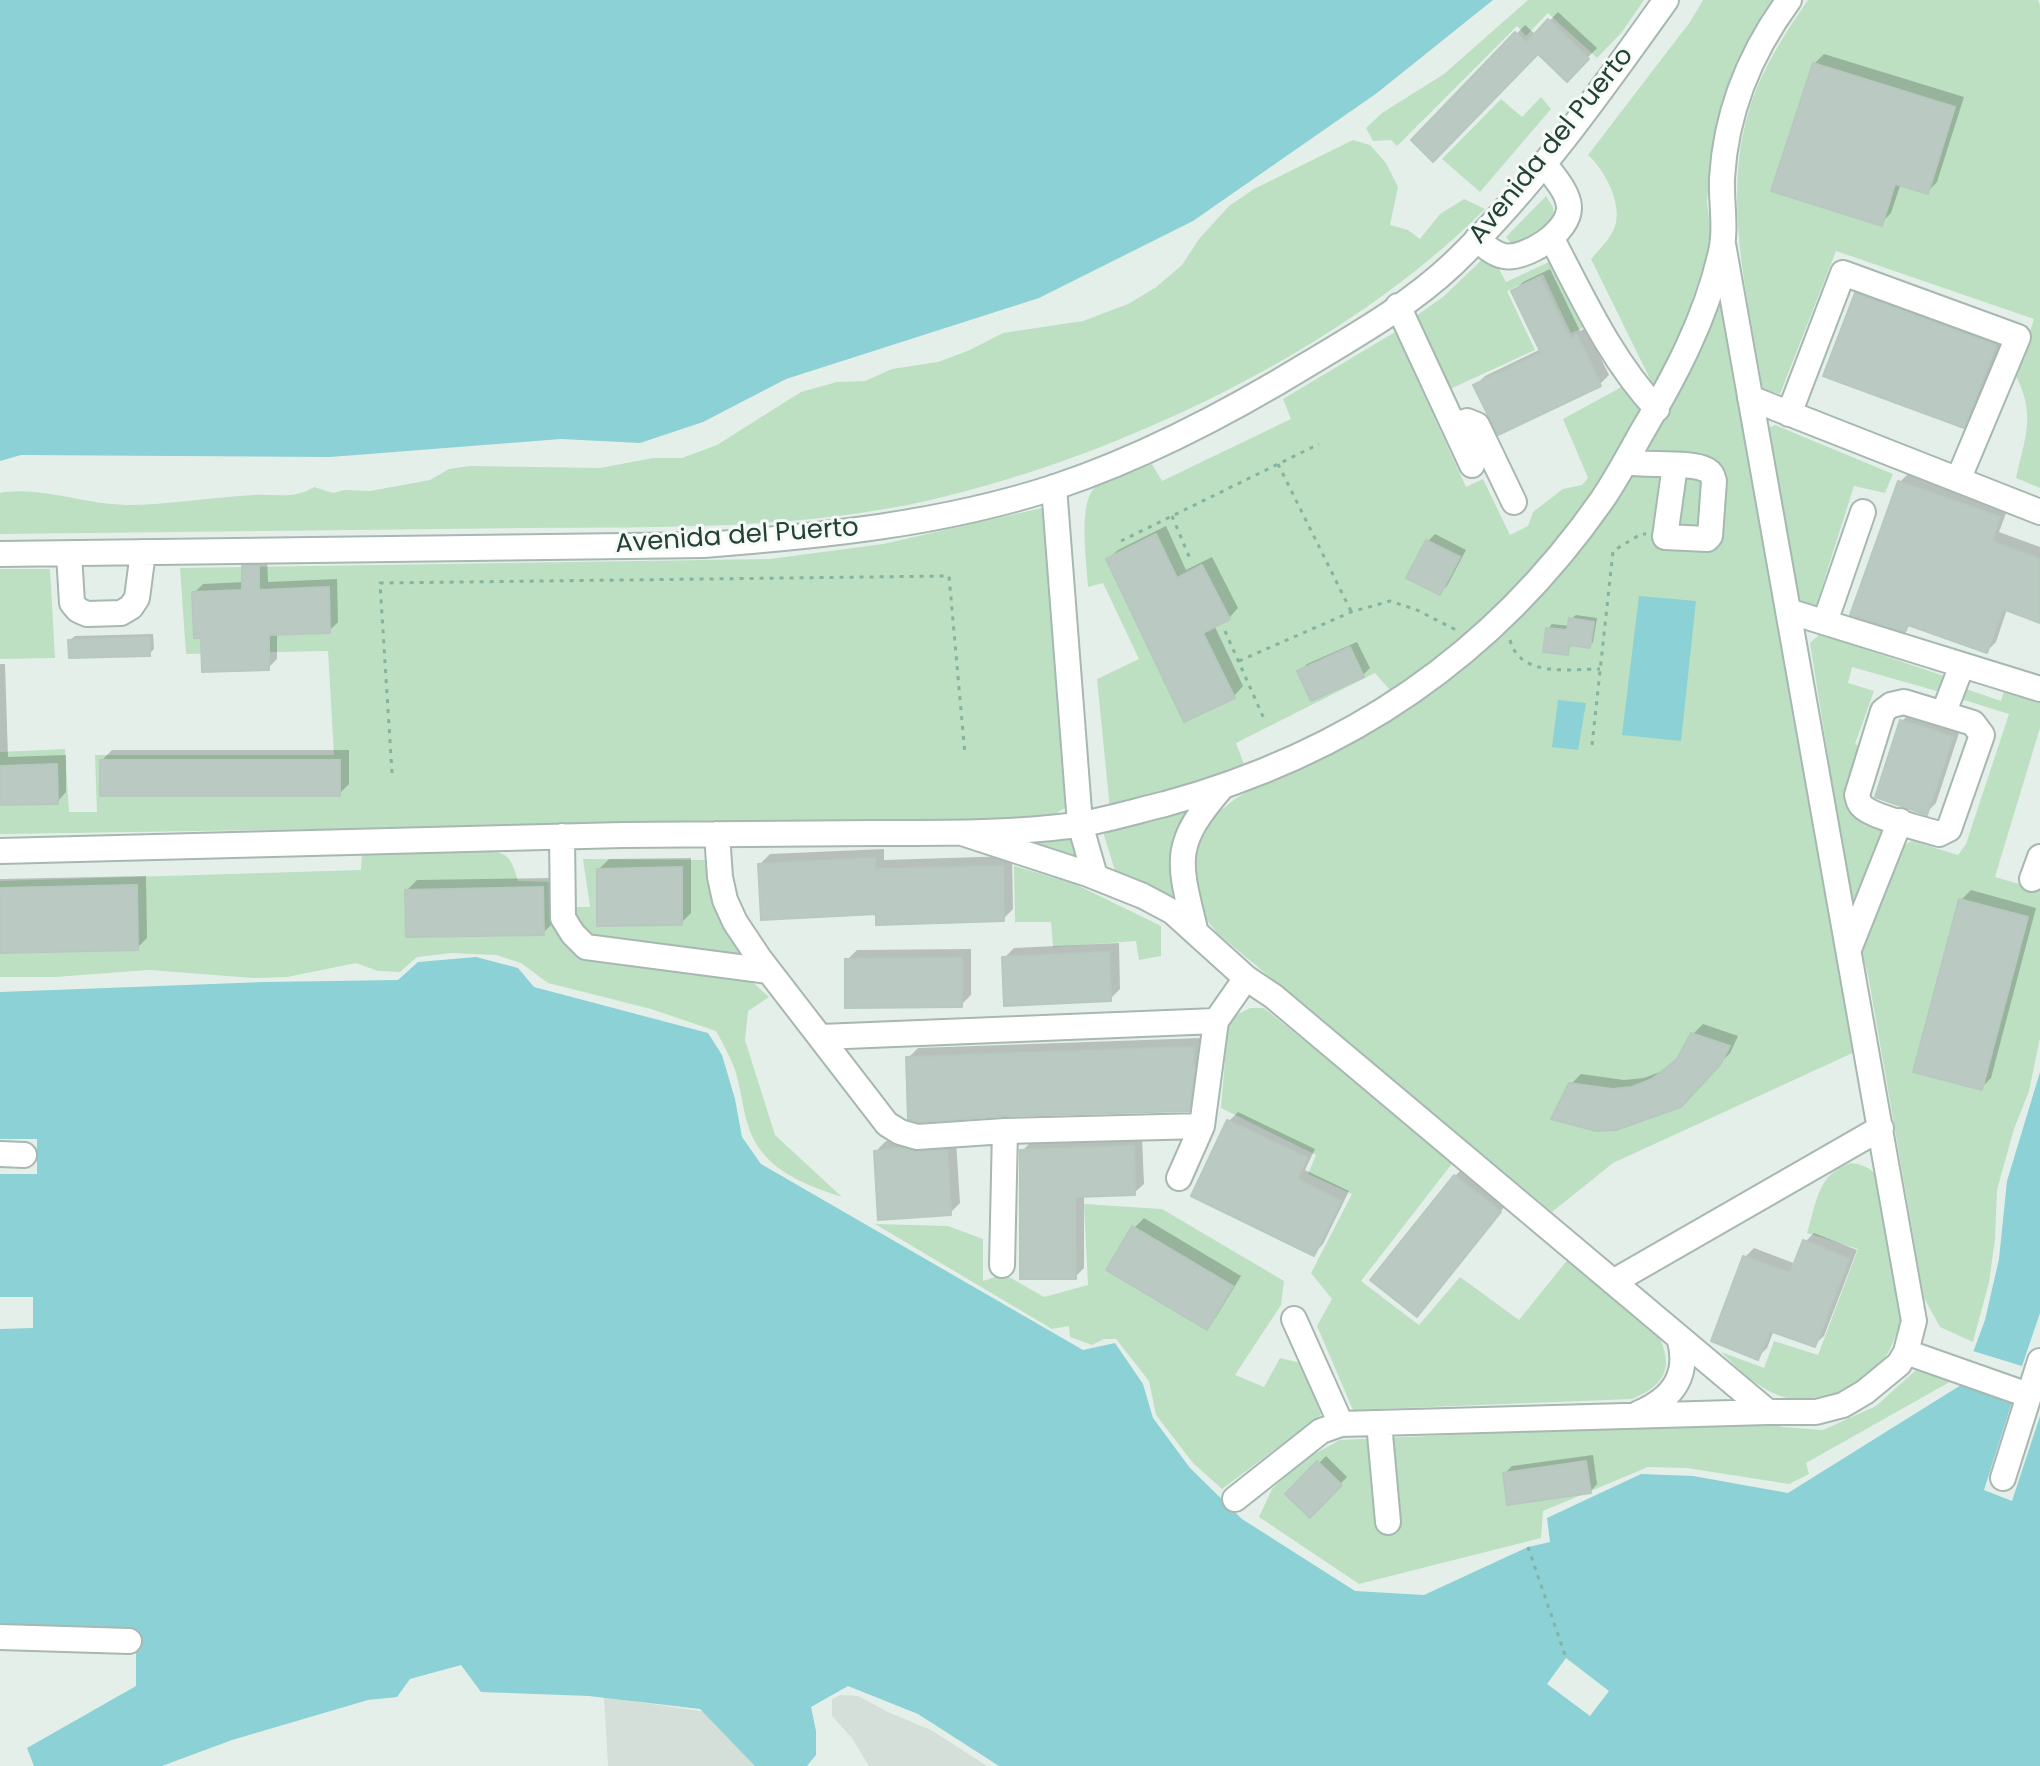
<!DOCTYPE html>
<style>
body{margin:0}
canvas{display:block;background:#e5efe9}
</style>
<canvas width="2040" height="1766"></canvas>
<script>
const ctx = document.querySelector('canvas').getContext('2d');
ctx.lineJoin = 'round';
function fillPath(path, color) { ctx.fillStyle = color; ctx.fill(path, 'evenodd'); }
function stroke(path, color, width, dash) { ctx.strokeStyle = color; ctx.lineWidth = width; ctx.lineCap = dash ? 'butt' : 'round'; ctx.setLineDash(dash || []); ctx.stroke(path); }
function label(font, color, halo, rows, align = 'center') {
  ctx.font = font + ' Poppins,sans-serif'; ctx.lineWidth = 6; ctx.setLineDash([]); ctx.textBaseline = 'middle'; ctx.strokeStyle = halo; ctx.fillStyle = color; for (const [text, x, y, turn = 0] of rows) {
    ctx.save(); ctx.translate(x, y); ctx.rotate((+turn || 0) * Math.PI / 180); ctx.textAlign = isNaN(turn) ? turn : align; if (halo) ctx.strokeText(text, 0, 0); ctx.fillText(text, 0, 0); ctx.restore();
  }
}
fillPath(new Path2D(`
 M841,1695l17,1 32,17 41,17 56,36h-118l-17,-28 -20,-22v-17z
 M604,1697l109,16 56,53h-161z`), '#d3dfd8');
fillPath(new Path2D(`
 M1528,0h116l-22,32 -25,26 -49,-45 -22,23 -9,-10 -120,120 -6,-6 -18,1 -7,-13 16,-15 62,-39z
 M1703,0h71l-24,39 -32,82 -7,41 -4,41 5,36 -36,111 -22,37 -63,-128c8,-9 18,-19 23,-30 10,-23 -9,-59 -26,-74l102,-133z
 M1808,0h230l2,5v483l-24,-10c9,-41 20,-62 0,-102l18,-57 -198,-68 -56,143 -17,-5c-14,-89 -41,-186 -15,-275 11,-41 36,-79 60,-114z
 M1541,97l10,12 -71,83 -38,-33 59,-60 21,18z
 M1353,140l17,5 16,18 12,24 -8,38 18,5 12,9 20,-25 24,-15 21,10c-139,139 -360,245 -550,290 -132,31 -273,28 -408,29 -176,2 -351,4 -527,6v-41l4,-1c43,-4 79,12 122,13 43,0 86,-8 129,-10 21,-1 41,4 59,-8l19,6 11,-3 26,1 60,-11 19,-11 21,-3 130,2 53,-10h29l35,-13 84,-53 36,-10 28,-1 27,-12 46,-7 32,-12 33,-17 80,-12 45,-17 27,-16 27,-23 17,-26 30,-33 25,-17z
 M1546,196l7,11 2,18 -38,19 -6,-1 -5,-6z
 M1490,252l16,30 45,-21 34,66 -14,6 -28,-59 -36,17 28,59 -85,39 -34,-73 27,-19z
 M1722,291l135,760 -244,112 -61,49 -335,-279c-4,-6 -11,-13 -14,-19 -11,-26 -13,-65 4,-88 27,-36 69,-47 108,-65 25,-12 51,-25 75,-40 158,-92 268,-263 332,-430z
 M1395,332l71,155 17,-8 27,56 18,-9 5,-14 30,-23 19,-4 6,-7 -25,-59 64,-35 13,24 -1,9c-64,107 -141,208 -249,273l-15,-17 -139,70 9,24 -135,43 -13,-131 42,-20 -36,-76 -15,4c-1,-25 -11,-85 8,-101l56,-22 10,17 129,-62 -8,-20z
 M1775,425l118,49 -8,19 -31,-7 -38,120 -11,2 -7,-8 -28,-169v-4z
 M1042,508l9,5 16,294 -19,11 -1048,16v-82l65,-3 4,63h28l-2,-57h239l-6,-104 -142,3 -6,-86 590,-9 113,-15z
 M0,569h50l5,89 -55,1z
 M1820,634l127,43 -7,15 -88,-25 -4,16 26,8 -19,53 13,7 -19,61 35,16 -26,75 -7,-2 -41,-258z
 M2006,685l34,12v31l-45,149 45,13v148l-11,53 -15,38 -17,61 -2,49 -6,43 -16,60 -33,-15 -16,-29 -55,-318 -7,-29 42,-106 8,-4 46,14 8,-11 43,-130 -48,-15 5,-10 35,12z
 M1199,804c-6,6 -14,11 -19,18 -15,22 -5,52 -1,75l-12,4 -50,-24 -14,-45z
 M1080,833l8,26 -32,-6 -35,-12z
 M470,850c31,3 39,-3 48,31l35,1 25,68 171,29 20,18 -21,14 -3,29 30,95 67,62c-27,-9 -62,-21 -80,-45 -19,-23 -18,-54 -27,-82 -5,-14 -12,-26 -19,-39l-65,-22 -103,-26 -27,-20 -25,-8 -44,-2 -35,4 -17,15 -22,-1 -22,-8 -69,14 -34,1 -104,-8 -94,7h-55v-96l361,-11 1,-16z
 M583,859l122,1 6,34 9,26 25,39 -156,-20 -19,-32h20z
 M1014,866l59,17 88,43v30l-22,4 -3,-19 -83,6 -2,-25h-36z
 M1250,1008h14l190,153 -93,120 58,44 41,-48 59,43 50,-62 89,76c16,33 8,51 -26,65l-279,11 -36,-84 15,-27 -21,-26 41,-79 -44,-20 8,-19 -95,-47 7,-84 6,-8z
 M1851,1163c21,3 26,10 32,29l18,127c-12,44 -31,68 -77,77 -12,2 -26,5 -37,2 -27,-7 -47,-28 -66,-46l43,16 10,-27 44,14 40,-106 -51,-16c10,-31 10,-59 44,-70z
 M1084,1204l78,5 122,72 -3,24 -46,70 29,12 16,-29 21,5 20,52 -99,74 -29,-26 -37,-48 -7,-34 -33,-42h-12l-12,6 -22,-8 -1,-11 -17,3 -177,-105 73,2 35,13v42l21,-7 40,23 44,-12z
 M1916,1370h12l27,9 -149,84 3,11 -20,10 -102,-16 -39,-1 -105,44 -2,27 -182,46 -100,-67 13,-28 33,-30 35,-19 418,-19 25,6 40,3 53,-24z`), '#bde0c3');
fillPath(new Path2D(`
 M0,0h1493l-116,93 -184,128 -154,77 -253,81 -83,43 -63,21 -79,-4 -231,18 -309,-2 -21,6z
 M1639,596l57,5 -15,140 -59,-6z
 M1558,700l28,3 -8,47 -26,-3z
 M476,957l42,11 16,19 174,46 14,22 13,44 7,38 19,27 322,186 32,-7 28,41 10,34 37,50 52,51 113,72 69,4 104,-48 22,-5 -3,-24 94,-44 52,2 95,17 173,-108 24,-65 14,-61 8,-78 33,-109v694h-1041l-81,-52 -70,-28 -37,21 5,24v24l-9,11h-52l-55,-57 -111,-13 -108,-4 -20,-27 -51,14 -13,18 -29,3 -136,40 -70,26h-128l-7,-18 109,-62v-48l-136,-6v-640l265,-10 133,-2 20,-18z`), '#8bd1d5');
fillPath(new Path2D(`
 M0,1139h37v35h-37z
 M0,1297h33v31l-33,1z
 M2040,1313v103l-28,85 -28,-11 28,-88 -50,-17 11,-34 49,15z
 M1566,1658l43,33 -19,25 -43,-32z`), '#e5efe9');
fillPath(new Path2D(`
 M1558,12l39,36 -30,31 -29,-27 -124,88 111,-115 11,10z
 M1824,54l140,43 -27,85 -10,10 -26,-9 -10,30 -10,10 -67,-159z
 M1550,269l30,62 6,-3 23,47 -9,9 -124,1 9,-9 56,-27 -27,-58 9,-9z
 M1866,284l139,51 -32,81 -10,10 -107,-132z
 M1909,473l99,35 -9,24 41,15v73l-33,-11 -11,33 -9,9 -77,-27 -5,5 -5,-147z
 M1166,526l20,44 26,-13 26,51 -9,10 -15,7 29,61 -9,10 -126,-137 10,-9z
 M1435,534l31,16 -19,36 -8,7 -30,-16 19,-36z
 M252,558h15l1,24 69,-3 1,43 -9,9 -52,2v26l-9,9 -65,-32 -9,-43 9,-9 41,-2v-15z
 M1576,615l21,3 -4,24 -4,4 -17,-2 -5,9 -19,-24 4,-5 18,2 1,-7z
 M153,634l1,15 -5,5 -79,-14 5,-4z
 M1357,642l13,26 -8,8 -62,-5 7,-7z
 M0,664h5l3,93 58,-2v37l-9,10 -57,1z
 M1912,711l49,16 -25,76 -10,10 -24,-92z
 M112,750h237v34l-10,10 -237,-34z
 M884,849v11l128,-4 1,53 -10,10 -125,-7 -118,-48 10,-10z
 M691,858v55l-10,10 -82,-54 10,-10z
 M146,876l1,62 -10,10 -137,3v-72z
 M552,878l1,45 -10,10 -136,-43 10,-10z
 M1971,890l65,18 -45,170 -9,9 -21,-187z
 M1119,943l1,46 -10,10 -106,-41 10,-10z
 M971,949v46l-10,10 -114,-45 10,-10z
 M1703,1024l35,12 -8,17 -50,52 -109,-21 10,-10 43,6 20,-2 21,-8 16,-13 12,-23z
 M1202,1038l-4,61 -10,10 -280,-51 10,-10z
 M1238,1112l77,37 -10,21 44,21 -26,53 -9,10 -85,-133z
 M1142,1137l2,47 -10,9 -50,2v73l-9,9 -53,-126 9,-9z
 M886,1141h70l4,62 -10,10 -74,-62z
 M1465,1166l44,35 -92,114 38,-139z
 M1144,1218l97,58 -25,41 -10,10 -72,-99z
 M1814,1233l43,17 -33,86 -10,9 -40,-15 -7,18 -9,9 -13,-100 9,-9 42,16 9,-22z
 M1593,1455l4,29 -7,8 -85,-19 7,-7z
 M1326,1456l21,21 -37,38 -22,-21z`), '#0003');
const building = new Path2D(`
 M1548,19l41,40 -22,23 -29,-28 -105,108 -22,-22 104,-108 11,11z
 M1813,63l142,44 -27,87 -33,-10 -13,42 -111,-35z
 M1540,277l30,62 7,-4 24,51 -103,49 -25,-50 68,-32 -30,-62z
 M1855,293l141,52 -32,83 -141,-52z
 M1898,481l102,36 -8,24 48,18v64l-37,-14 -16,44 -79,-28 -3,7 -55,-17z
 M1156,534l21,44 25,-13 28,54 -27,14 32,65 -51,24 -78,-163z
 M1426,540l34,17 -20,38 -34,-17z
 M242,566h17v24l70,-3 1,46 -61,2v35l-67,2 -1,-34h-7l-2,-46 50,-2z
 M1569,618l25,4 -4,26 -21,-3 -1,10 -25,-3 3,-24 21,2z
 M150,637v19l-81,2 -1,-18z
 M1350,647l14,30 -53,24 -14,-30z
 M1900,720l53,17 -26,78 -52,-18z
 M100,760h240v36h-240z
 M57,764l1,40 -58,1v-39z
 M875,858v11l128,-3 1,55 -128,4v-11l-115,6 -3,-56z
 M682,867v58l-85,1v-57z
 M137,885l1,65 -138,3v-65z
 M543,887l1,48 -138,2 -1,-47z
 M1959,899l69,18 -46,173 -69,-18z
 M1109,952l2,49 -107,5 -2,-49z
 M962,958v49l-117,1v-49z
 M1691,1033l39,13 -10,19 -39,42 -65,23 -20,1 -45,-12 18,-36 44,6 19,-2 20,-8 25,-20z
 M1193,1047l1,27 -5,37 -184,5 -86,6 -11,-3 -2,-62z
 M1227,1120l80,38 -10,21 44,22 -27,55 -123,-60z
 M1134,1146l1,49 -60,2 1,82h-56v-129z
 M903,1148l14,4 30,-2 4,65 -73,5 -4,-69z
 M1454,1175l47,37 -84,105 -47,-37z
 M1132,1226l101,60 -26,44 -101,-60z
 M1803,1240l46,19 -34,88 -45,-16 -12,29 -47,-19 32,-85 47,17z
 M1317,1461l25,24 -32,33 -25,-24z
 M1586,1461l5,32 -84,12 -4,-32z`);
fillPath(building, '#bacac2');
stroke(building, '#b7c9bf', 2);
const minor = new Path2D(`
 M1477,239c8,7 16,15 27,17 21,4 66,-24 65,-49 -1,-16 -16,-31 -25,-44
 M1552,239c31,59 59,121 105,170
 M1398,306l74,159
 M1750,398l290,114
 M1789,414l54,-141 175,64 -60,143
 M1454,426l13,-5 10,4 37,77
 M1626,462c20,4 64,-1 81,8 5,3 5,5 7,11l-4,55 -3,3 -42,-2 10,-72
 M1054,487l26,337 15,52
 M0,554l704,-9c118,-9 238,-21 351,-58 90,-30 175,-75 255,-124 50,-30 102,-60 144,-100 81,-78 147,-172 212,-263
 M69,554l3,49 6,7 9,4 34,-1 10,-6 6,-9 6,-46
 M1788,611l252,78
 M1825,622l38,-110
 M1904,702l69,21 9,12 -33,94 -10,5c-16,-5 -66,-17 -76,-27 -5,-4 -4,-6 -6,-12l26,-84 8,-6z
 M1944,712l18,-47
 M962,833l126,41 55,22 30,16 73,66 27,18 495,416h48l27,-7 22,-13 34,-28 7,-12 8,-31 -191,-1077
 M717,834l3,43 5,23 10,22 24,36 128,166 13,8 17,5 88,-6 197,-5
 M562,836l1,82 10,16 13,13 183,24
 M0,851c208,-6 416,-12 623,-16 84,-1 167,-2 250,-2 67,0 136,1 204,-8 29,-5 59,-14 88,-21 183,-50 328,-148 437,-304 15,-22 27,-45 40,-68 33,-56 63,-112 78,-176 7,-26 1,-52 2,-78 4,-67 28,-125 67,-178
 M2032,879l8,-22
 M1195,929c-17,-70 -23,-84 27,-142
 M1849,949l51,-128
 M821,1037l395,-16 30,-43
 M0,1154l24,1
 M1179,1178l23,-52 14,-105
 M1002,1265l3,-134
 M1613,1282l268,-154
 M1294,1319l47,105
 M1906,1352l122,43
 M1639,1413c35,-15 51,-39 40,-76
 M1379,1423l9,99
 M2003,1478l37,-117
 M1235,1499l86,-68 20,-7 427,-12
 M0,1637l129,4`);
stroke(minor, '#a7b8b0', 28);
stroke(new Path2D(`
 M1278,464l73,147
 M1172,516l19,45
 M1121,541l198,-97
 M1225,631l40,90
 M1510,640c10,38 60,29 90,29
 M1239,661l112,-49 39,-11 27,9 41,21
 M1592,745l21,-194 28,-17h5
 M392,773l-12,-190 569,-7 16,179
 M1528,1547l38,111`), '#84b3a0', 3, [4, 6]);
stroke(minor, '#fff', 24);
label('26px', '#234236', '#f6fbf8', [
 ["Avenida del Puerto",1552,146,-51],
 ["Avenida del Puerto",737,537,-4]
]);
</script>
